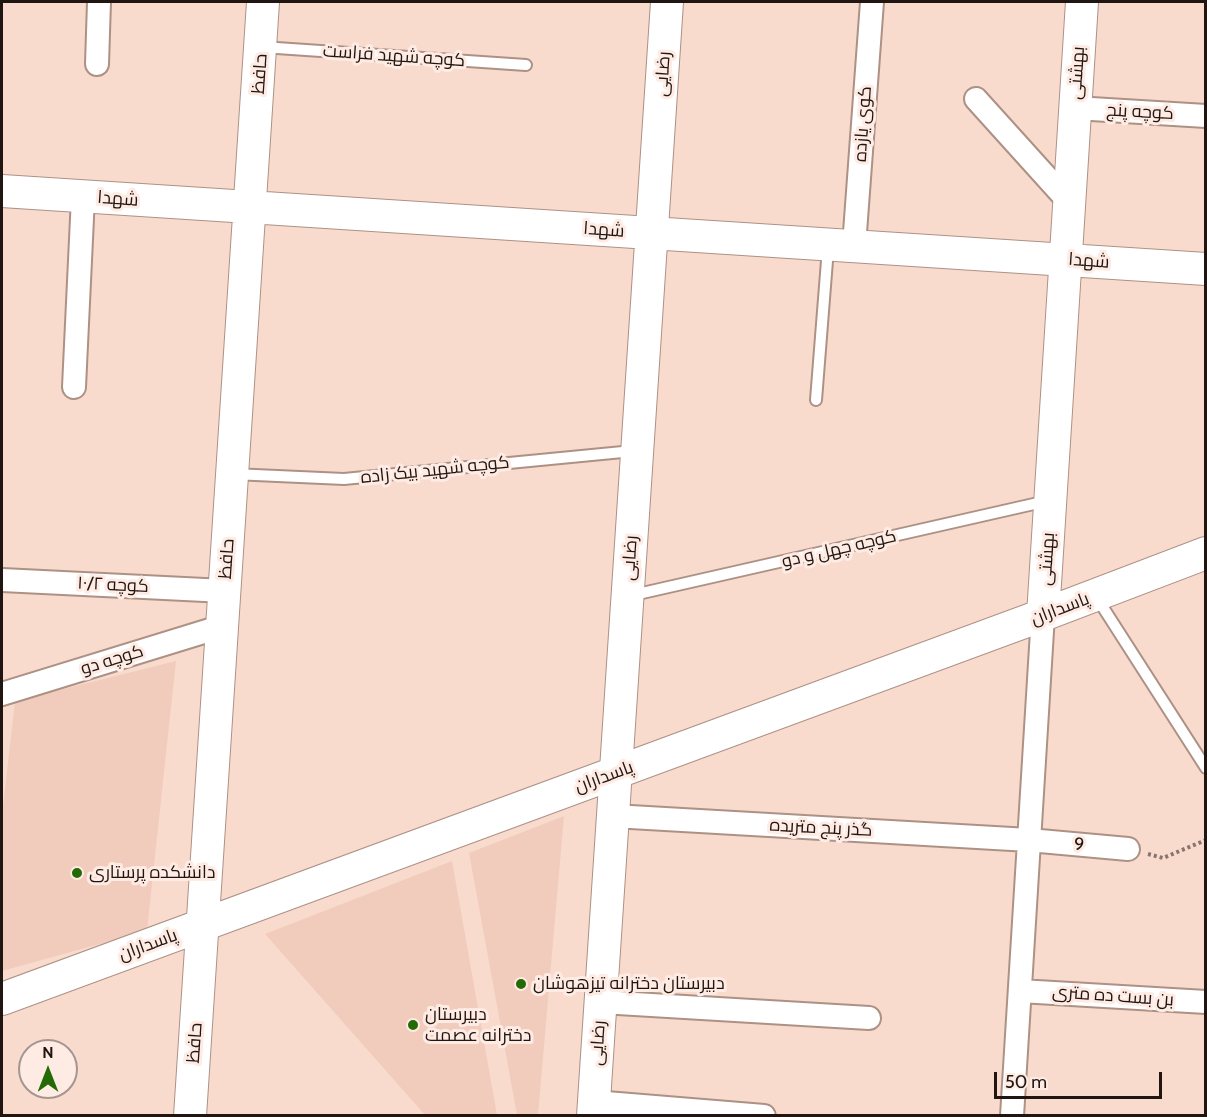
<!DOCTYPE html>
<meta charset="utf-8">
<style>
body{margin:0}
#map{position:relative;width:1207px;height:1117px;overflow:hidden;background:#f9dbce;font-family:Cabin,sans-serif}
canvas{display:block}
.frame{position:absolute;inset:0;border:3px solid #201511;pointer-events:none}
.north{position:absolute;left:18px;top:1039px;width:60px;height:60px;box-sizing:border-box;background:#feebe4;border:2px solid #a59590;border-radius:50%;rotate:0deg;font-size:16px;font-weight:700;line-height:24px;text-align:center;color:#201511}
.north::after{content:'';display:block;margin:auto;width:21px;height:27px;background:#246b05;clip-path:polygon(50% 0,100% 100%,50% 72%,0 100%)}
.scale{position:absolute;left:994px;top:1072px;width:168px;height:27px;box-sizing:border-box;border:3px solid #201511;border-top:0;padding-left:8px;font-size:18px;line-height:21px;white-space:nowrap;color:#201511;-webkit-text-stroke:4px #feebe4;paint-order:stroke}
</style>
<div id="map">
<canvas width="1207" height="1117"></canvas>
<div class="frame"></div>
<div class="north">N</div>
<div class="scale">50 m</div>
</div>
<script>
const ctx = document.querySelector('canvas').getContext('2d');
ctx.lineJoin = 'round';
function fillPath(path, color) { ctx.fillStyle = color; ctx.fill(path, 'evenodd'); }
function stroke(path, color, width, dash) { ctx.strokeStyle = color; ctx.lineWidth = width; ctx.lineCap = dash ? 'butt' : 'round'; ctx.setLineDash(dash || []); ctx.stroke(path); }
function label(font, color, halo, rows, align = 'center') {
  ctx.font = font + ' Cabin,Cairo,sans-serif'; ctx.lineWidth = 6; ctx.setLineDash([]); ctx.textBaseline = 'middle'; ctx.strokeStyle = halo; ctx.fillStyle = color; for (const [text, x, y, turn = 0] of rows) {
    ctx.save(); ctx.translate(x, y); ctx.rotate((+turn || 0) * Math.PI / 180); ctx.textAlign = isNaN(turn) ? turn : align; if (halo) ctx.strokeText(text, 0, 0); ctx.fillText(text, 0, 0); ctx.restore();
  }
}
fillPath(new Path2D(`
 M176,661l-29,270 -145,40v-156l13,-114z
 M564,816l-26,299h-21l-48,-262z
 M452,861l45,254h-72l-160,-181z`), '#f1ccbc');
const lane = new Path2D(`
 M262,47l264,18
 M816,400l12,-152
 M233,474l111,5 289,-28
 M629,596l418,-95
 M1097,598l109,170`);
const street = new Path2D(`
 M97,64l2,-62
 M976,99l93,103
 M1075,108l131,8
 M854,246l18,-244
 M74,387l9,-190
 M2,580l223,11
 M2,694l221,-68
 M613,816l416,24 99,9
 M1020,991l186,11
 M601,1002l268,16
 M594,1102l170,14
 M1012,1116l31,-501`);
const secondary = new Path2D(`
 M2,191l1204,78
 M1043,615l39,-613
 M2,999l1041,-384 163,-62
 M190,1116l73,-1114
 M593,1116l74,-1114`);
stroke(lane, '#ad9185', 14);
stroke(street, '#ad9185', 26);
stroke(secondary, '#ad9185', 34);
stroke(new Path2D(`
 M1148,854l15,4 43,-18`), '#8a756d', 4, [3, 3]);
stroke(lane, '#fff', 10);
stroke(street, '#fff', 22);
stroke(secondary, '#fff', 32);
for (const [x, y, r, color] of [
 [77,873,6,"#246b05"],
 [521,984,6,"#246b05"],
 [413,1025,6,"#246b05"]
]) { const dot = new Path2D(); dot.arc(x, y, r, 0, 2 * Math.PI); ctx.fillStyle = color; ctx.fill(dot); stroke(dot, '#feebe4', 2); }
label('18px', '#201511', '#feebe4', [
 ["کوچه شهید فراست",394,56,4],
 ["بهشتی",1077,73,-86],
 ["حافظ",260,74,-86],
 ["رضایی",663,74,-86],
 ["کوچه پنج",1140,112,3],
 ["کوی یازده",863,124,-86],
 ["شهدا",118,199,4],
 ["شهدا",604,230,4],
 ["شهدا",1089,261,4],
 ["کوچه شهید بیک زاده",435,470,-6],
 ["کوچه چهل و دو",839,549,-13],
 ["رضایی",630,558,-86],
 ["حافظ",227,559,-86],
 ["بهشتی",1047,559,-86],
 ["کوچه ۱۰/۲",113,585,3],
 ["پاسداران",1060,609,-21],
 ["کوچه دو",112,660,-17],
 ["پاسداران",604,777,-20],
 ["گذر پنج متریده",821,828,3],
 ["9",1079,845,5],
 ["پاسداران",148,945,-20],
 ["بن بست ده متری",1113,996,4],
 ["حافظ",195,1043,-86],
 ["رضایی",598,1043,-86]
]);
label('18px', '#201511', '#feebe4', [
 ["دانشکده پرستاری",89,873],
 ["دبیرستان دخترانه تیزهوشان",533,984],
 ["دبیرستان",425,1015],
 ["دخترانه عصمت",425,1036]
], 'left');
</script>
